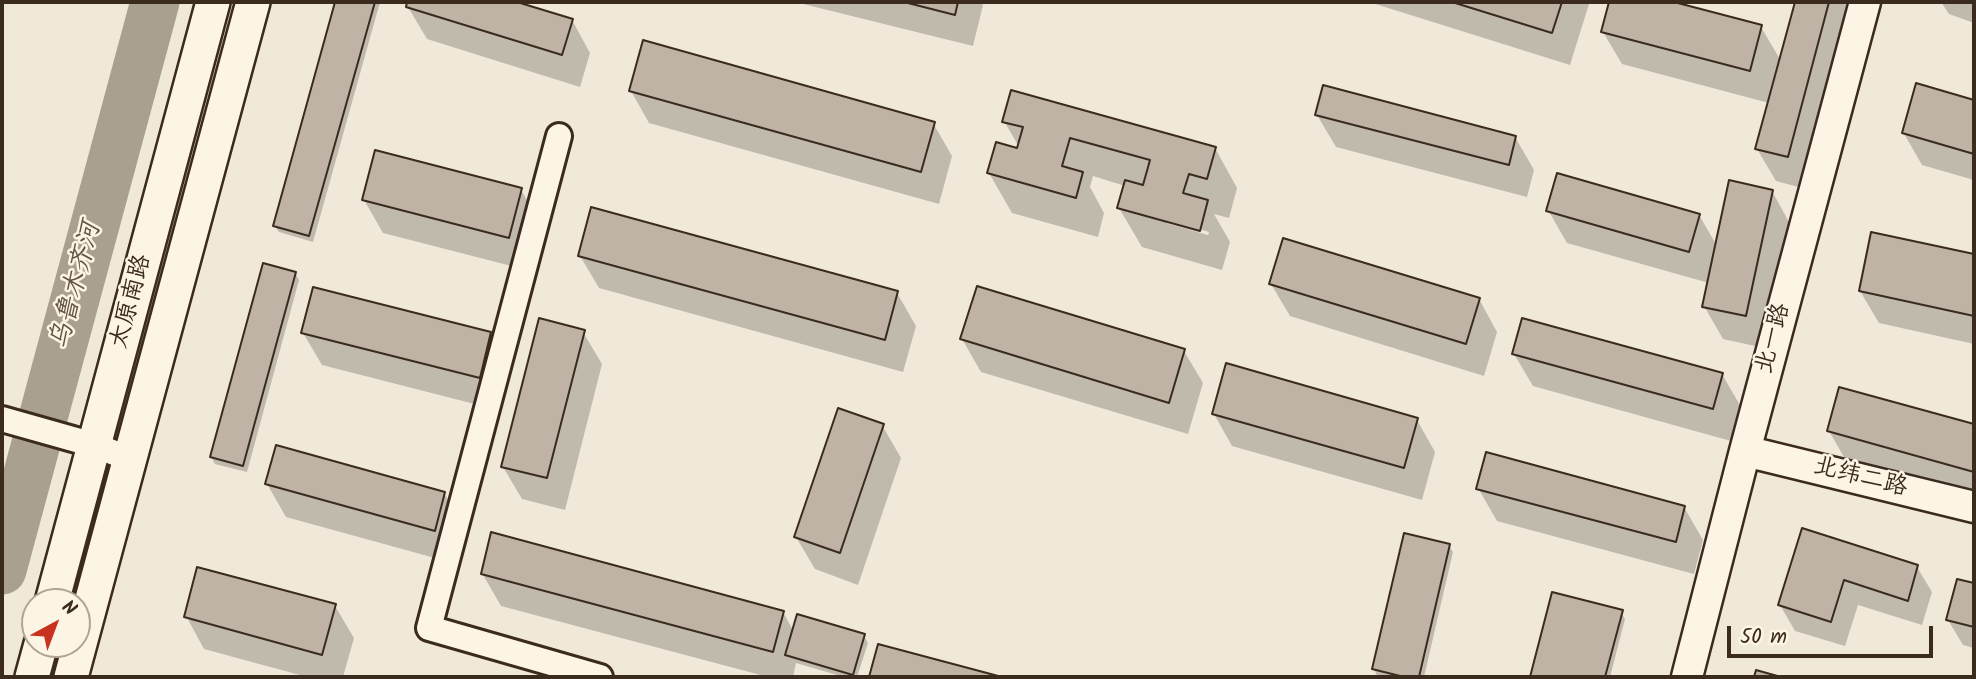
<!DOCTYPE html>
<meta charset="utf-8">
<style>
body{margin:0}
#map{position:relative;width:1976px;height:679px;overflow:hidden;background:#f0e9d9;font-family:Kalam,sans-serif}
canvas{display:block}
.frame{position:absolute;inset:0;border:4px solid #3b2a1e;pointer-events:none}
.north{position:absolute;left:21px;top:588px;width:70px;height:70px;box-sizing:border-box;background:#fcf5e5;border:2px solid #afa495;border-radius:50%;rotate:41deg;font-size:19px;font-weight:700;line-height:28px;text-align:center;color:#3b2a1e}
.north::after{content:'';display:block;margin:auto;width:24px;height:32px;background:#c8321e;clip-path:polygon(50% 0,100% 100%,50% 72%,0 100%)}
.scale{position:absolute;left:1727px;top:626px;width:206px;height:32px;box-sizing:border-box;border:4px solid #3b2a1e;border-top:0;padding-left:9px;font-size:21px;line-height:24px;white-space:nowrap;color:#3b2a1e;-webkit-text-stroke:5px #fcf5e5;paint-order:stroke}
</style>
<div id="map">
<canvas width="1976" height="679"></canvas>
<div class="frame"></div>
<div class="north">N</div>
<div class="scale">50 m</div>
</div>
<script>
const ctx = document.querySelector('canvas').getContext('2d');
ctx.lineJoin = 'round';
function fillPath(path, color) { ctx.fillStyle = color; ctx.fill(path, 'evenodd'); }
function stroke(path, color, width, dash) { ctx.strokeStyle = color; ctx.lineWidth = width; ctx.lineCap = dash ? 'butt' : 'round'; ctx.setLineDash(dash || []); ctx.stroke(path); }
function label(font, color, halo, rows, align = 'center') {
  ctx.font = font + ' Kalam,"LXGW WenKai TC",sans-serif'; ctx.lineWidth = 5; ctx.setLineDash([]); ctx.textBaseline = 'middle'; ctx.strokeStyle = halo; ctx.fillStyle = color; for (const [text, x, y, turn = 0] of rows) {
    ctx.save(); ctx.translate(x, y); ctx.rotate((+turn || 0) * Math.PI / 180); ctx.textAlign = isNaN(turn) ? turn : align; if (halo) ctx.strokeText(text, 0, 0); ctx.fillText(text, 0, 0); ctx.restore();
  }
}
fillPath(new Path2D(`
 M337,2h43l-67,240 -34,-10 -4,-6z
 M409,2h102l61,18 18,33 -10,34 -153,-48 -19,-32z
 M795,2h186l2,3 -10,41z
 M1369,2h219l1,2 -19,61z
 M1611,2h56l94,25 20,34 16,-59h57l-48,187 -30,-8 -19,-32 12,-46 -147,-39 -19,-32z
 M1941,2h33v21l-25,-9z
 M1918,85l56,17v78l-52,-15 -19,-33z
 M631,91l302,32 19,33 -13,48 -290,-81z
 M1317,115l198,22 19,33 -7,27 -191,-50z
 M1004,121l211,27 22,40 -8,30 -15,-4 16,28 -8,28 -80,-23 -23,-39 6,-22 -32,-10 -3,11 14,26 -6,24 -86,-24 -23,-40 29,-22 1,-4zM1166,219l43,13 -1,3 -42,-12z
 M521,190l19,32 -13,48 -144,-37 -19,-33z
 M1772,191l18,33 -26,124 -41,-9 -19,-33 5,-23 -142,-40 -19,-33 151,5 18,31z
 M1872,234l102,22v88l-95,-21 -19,-32z
 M580,256l317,37 19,33 -13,46 -304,-84z
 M295,273l4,7 -52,192 -32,-8 -4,-7z
 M1271,284l208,15 18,33 -13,44 -194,-60z
 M583,332l19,32 -37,146 -43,-11 -19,-32z
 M303,333l187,1 19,32 -11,44 -176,-45z
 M962,339l222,12 19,32 -15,51 -207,-62z
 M1514,354l208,20 19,33 -10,34 -198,-55z
 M1840,389l134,37v73l-126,-35 -19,-33z
 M1214,414l203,6 18,32 -13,48 -190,-54z
 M882,425l19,33 -43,127 -43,-16 -19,-32z
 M267,484l177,9 19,33 -10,37 -167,-46z
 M1478,488l206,19 19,33 -9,34 -197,-53z
 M1803,531l114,36 15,25 -10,33 -64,-20 -13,41 -50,-15 -15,-26z
 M1449,546l4,6 -29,125 -47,-1 -3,-7z
 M482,573l301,39 11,20 70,4 4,7 -11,34h-13l-48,-14 -3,14h-25l-267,-71z
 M1958,581l16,4v63l-11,-3 -15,-25z
 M1553,594l68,18 4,7 -15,58h-79z
 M335,606l19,32 -11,39h-36l-103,-28 -18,-33z
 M879,647l117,30h-124z`), '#0003');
stroke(new Path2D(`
 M2,570l153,-568`), '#aaa091', 49);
const building = new Path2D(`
 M335,2h40l-66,234 -36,-10z
 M407,2h110l56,17 -11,36 -156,-48z
 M904,2h54l-3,13z
 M1452,2h110l-10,31z
 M1609,2h65l88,23 -12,46 -149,-39z
 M1795,2h34l-41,155 -33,-8z
 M643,40l292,82 -14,50 -292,-81z
 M1916,83l58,17v54l-72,-21z
 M1323,85l193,51 -7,29 -194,-50z
 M1011,90l205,57 -9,32 -18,-5 -6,19 25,7 -8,31 -83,-23 8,-28 18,5 7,-25 -80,-22 -8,28 21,6 -7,26 -89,-25 9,-31 21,6 6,-21 -21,-5z
 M375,150l147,38 -13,50 -147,-38z
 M1557,173l143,41 -11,38 -143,-41z
 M1729,180l44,10 -27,126 -44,-9z
 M591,207l307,84 -13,49 -307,-84z
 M1871,232l103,22v62l-115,-25z
 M1283,238l197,60 -14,46 -197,-60z
 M263,263l33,9 -53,194 -33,-9z
 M977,286l208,63 -16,54 -209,-64z
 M313,287l178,45 -11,46 -179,-45z
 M539,318l46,12 -38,148 -46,-11z
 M1522,318l201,55 -10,36 -201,-55z
 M1226,363l192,55 -14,50 -192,-54z
 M1839,387l135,37v48l-147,-41z
 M838,408l46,16 -44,129 -46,-16z
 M276,445l169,47 -10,39 -170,-47z
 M1486,452l199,54 -9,36 -200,-53z
 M1802,528l116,37 -10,36 -64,-21 -13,42 -53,-17z
 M491,532l293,79 -11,41 -292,-78z
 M1404,533l46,11 -31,133h-15l-32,-8z
 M197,567l139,37 -14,51 -138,-38z
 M1957,579l17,4v44l-28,-7z
 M1552,592l71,18 -18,67h-75z
 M797,614l68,20 -12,41 -68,-20z
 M878,644l124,33h-133z
 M1756,670l25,7h-27z`);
fillPath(building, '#beb3a4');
stroke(building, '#3b2a1e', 2);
const minor = new Path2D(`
 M559,136l-130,492 171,49
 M2,419l92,26 36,14`);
const tertiary = new Path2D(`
 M1745,451l229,56
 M1687,677l58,-226 120,-449`);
const secondary = new Path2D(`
 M52,602l161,-600
 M32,677l9,-33
 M71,677l182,-675`);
stroke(minor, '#3b2a1e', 30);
stroke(tertiary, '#3b2a1e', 35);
stroke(secondary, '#3b2a1e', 38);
stroke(minor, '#fcf5e5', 24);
stroke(tertiary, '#fcf5e5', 30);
stroke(secondary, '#fcf5e5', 33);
label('24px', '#3b2a1e', '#fcf5e5', [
 ["太原南路",133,302,-75],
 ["北一路",1775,339,-75],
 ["北纬二路",1860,479,14]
]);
label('italic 26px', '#625346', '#fcf5e5', [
 ["乌鲁木齐河",78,286,-75]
]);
</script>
